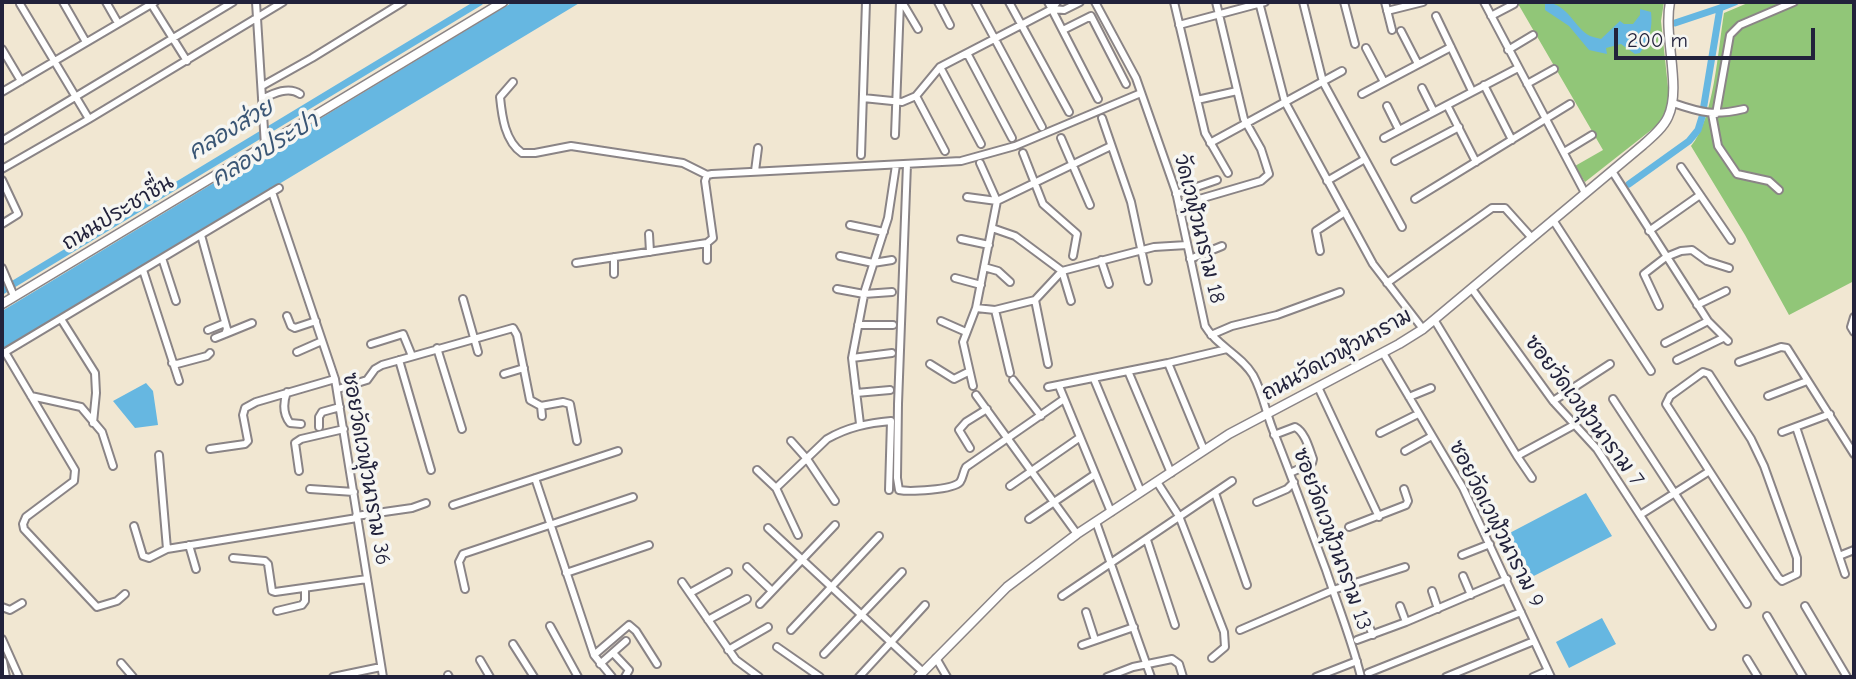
<!DOCTYPE html>
<meta charset="utf-8">
<style>
body{margin:0}
#map{position:relative;width:1856px;height:679px;overflow:hidden;background:#f1e7d2;font-family:"Comic Neue",sans-serif}
canvas{display:block}
.frame{position:absolute;inset:0;border:4px solid #22223b;pointer-events:none}
.scale{position:absolute;left:1614px;top:28px;width:201px;height:32px;box-sizing:border-box;border:4px solid #22223b;border-top:0;padding-left:9px;font-size:21px;line-height:24px;white-space:nowrap;color:#22223b;-webkit-text-stroke:5px #f6f6f2;paint-order:stroke}
</style>
<div id="map">
<canvas width="1856" height="679"></canvas>
<div class="frame"></div>
<div class="scale">200 m</div>
</div>
<script>
const ctx = document.querySelector('canvas').getContext('2d');
ctx.lineJoin = 'round';
function fillPath(path, color) { ctx.fillStyle = color; ctx.fill(path, 'evenodd'); }
function stroke(path, color, width, dash) { ctx.strokeStyle = color; ctx.lineWidth = width; ctx.lineCap = dash ? 'butt' : 'round'; ctx.setLineDash(dash || []); ctx.stroke(path); }
function label(font, color, halo, rows, align = 'center') {
  ctx.font = font + ' "Comic Neue","Playpen Sans Thai",sans-serif'; ctx.lineWidth = 7; ctx.setLineDash([]); ctx.textBaseline = 'middle'; ctx.strokeStyle = halo; ctx.fillStyle = color; for (const [text, x, y, turn = 0] of rows) {
    ctx.save(); ctx.translate(x, y); ctx.rotate((+turn || 0) * Math.PI / 180); ctx.textAlign = isNaN(turn) ? turn : align; if (halo) ctx.strokeText(text, 0, 0); ctx.fillText(text, 0, 0); ctx.restore();
  }
}
fillPath(new Path2D(`
 M1517,2h147l-3,19 8,76 -4,19 -10,11 -70,55 -10,-16 28,-16z
 M1750,2h104v279l-65,34 -44,-80 -54,-89c23,-27 27,-97 33,-133z`), '#91c678');
fillPath(new Path2D(`
 M513,2h68l-579,349v-40z
 M1545,2c24,2 29,26 45,34 3,1 7,2 11,3l19,-18 4,3h9l7,-9v-6l11,3c2,17 -2,27 -11,41l-5,1 -14,-10 -15,4 1,6 -18,-4 -20,-24 -24,-16z
 M146,383l7,8 5,34 -23,3 -22,-27z
 M1586,493l26,43 -88,45 -22,-44z
 M1602,618l14,26 -47,24 -13,-26z`), '#66b7e1');
stroke(new Path2D(`
 M1675,23l45,-15
 M1629,184l60,-43 9,-11 4,-13 18,-109 15,-6
 M2,291l478,-289`), '#66b7e1', 7);
const minor = new Path2D(`
 M63,2l23,40
 M106,2l12,21
 M150,2l37,59
 M256,2l9,144
 M902,2l16,27
 M938,2l12,23
 M975,2l67,125
 M1009,2l60,110
 M1048,2l50,97
 M1057,2l-5,7 12,1 16,-8
 M1095,2l41,76 40,114 29,134c11,19 36,29 48,49 11,20 13,40 22,60 18,45 34,90 51,135 12,36 26,71 35,107
 M1174,2l31,131 23,40
 M1259,2l26,100 88,162 50,65
 M1303,2l20,80 79,145
 M1344,2l11,42
 M1385,2l7,28
 M1484,2l101,191
 M20,4l69,115
 M1387,11l36,-9
 M1436,16l36,75
 M1491,16l23,-12
 M1179,25l86,-23
 M1063,30l28,-14 35,68
 M1401,31l17,33
 M1366,48l18,34
 M2,49l19,32
 M1508,50l25,-15
 M967,53l45,85
 M940,67l41,77
 M513,82l-13,15c2,20 5,44 22,56h13l36,-7 112,17 24,12
 M1527,84l27,-15
 M1484,85l28,55
 M262,86l50,-28 91,-56
 M1422,88l12,24
 M2,92l153,-90
 M1362,94l89,-47
 M916,96l29,55
 M863,98l39,4 14,-6 24,-29 112,-58
 M262,99c12,-6 27,-13 38,-5
 M1197,100l40,-9
 M1673,103c29,10 41,13 71,6
 M1447,105l29,57
 M1387,106l12,24
 M1712,114l6,32 19,28 32,7 10,9
 M1716,114l14,-79 10,-10 54,-23
 M1102,118l29,84 17,79
 M895,135l5,-133
 M1061,138l29,67
 M1384,138l134,-70
 M2,141l231,-139
 M1210,143l132,-72
 M1564,152l28,-17
 M1023,153l20,51 34,30 -4,22
 M861,155l5,-153
 M1395,161l64,-34
 M907,164l-9,240 -1,74 2,12c10,2 54,0 61,-8 3,-4 3,-10 6,-15l98,-68
 M1681,167l50,73
 M2,169l87,-50 194,-117
 M755,171l3,-23
 M1612,171l96,150 20,20
 M2,180l16,34 -16,10
 M1327,181l38,-22
 M272,192l63,187 48,298
 M1176,194l41,-14
 M967,197l30,4 114,-55
 M1415,199l155,-95
 M1179,205l82,-24 8,-7 -8,-25 -17,-30 -28,-117
 M1553,220l98,151
 M850,225l34,7
 M992,228l23,8 47,35 9,30
 M1649,231l51,-36
 M649,234l1,18
 M201,235l26,94 -2,5 -10,4
 M961,239l28,6
 M707,243v17
 M1320,251l-4,-20 29,-19
 M840,256l33,7 19,-3
 M162,258l14,43
 M1190,259l32,-13
 M1101,260l8,24
 M576,263l131,-20 6,-5 -8,-57 2,-6 5,-1 249,-13 54,-15 126,-53
 M984,267l14,4 12,11
 M2,268l12,28
 M143,270l36,111
 M614,274v-17
 M955,278l26,7
 M1387,283l105,-75h13l27,30
 M837,289l27,5 28,-2
 M1472,289l81,112 44,48 115,177
 M463,299l15,53
 M1035,300l13,64
 M1697,305l29,-14
 M1659,306l-15,-32 22,-17 15,-6 11,-1 15,11 22,7
 M976,308l19,2 40,-10 27,-29 92,-24 33,-2
 M995,310l15,63
 M287,316l4,10 4,2 21,-7
 M1854,317l-3,10 3,5
 M61,319l34,54 1,20 -3,30
 M941,321l25,11
 M1435,321l82,135 57,-31
 M858,325h35
 M208,330l17,-7
 M225,334l27,-11
 M1211,335l21,-9 45,-11 63,-23
 M1665,343l43,-22
 M371,344l32,-10 9,22
 M437,348l25,81
 M5,352l70,118 -1,11 -48,36 -3,7 1,5 73,78 20,-6 8,-7
 M297,352l25,-11
 M1383,353l80,135 88,189
 M2,354l277,-166
 M852,358l40,-5
 M399,360l32,110
 M1677,360l46,-22
 M1739,362l42,-15 6,1 67,106
 M172,363l5,1 30,-8 3,-3
 M1168,363l36,87
 M930,364l24,15 14,-7
 M1128,371l43,102
 M1703,372l6,2 42,65 13,27 33,92v16l-15,7 -4,-4 -112,-173 4,-8z
 M504,374l20,-6
 M1094,379l47,113
 M1013,380l28,36
 M973,386l-10,-44 13,-34 21,-107 -17,-38
 M1059,386l52,126
 M1048,387l120,-24 59,-14
 M1318,387l61,130
 M338,389l29,-9 8,-11 7,-4 131,-37 4,7 13,65 11,6 1,10
 M287,392c-4,11 -4,22 3,31l11,1
 M856,393l34,-3
 M976,395l101,139
 M31,396l50,11 21,25 11,34
 M1768,396l39,-15
 M1409,397l22,-9
 M1613,399l134,205
 M1553,401l57,-37
 M541,406l22,-4 7,2 7,37
 M860,424l-8,-66 13,-68 23,-72 8,-53
 M319,427v-10l3,-5 18,-5
 M1796,427l49,147
 M1782,432l48,-18
 M1380,433l38,-19
 M1274,435l21,-8c10,5 14,21 18,32l-1,4 -22,10
 M791,441l16,18 28,42
 M970,448l-11,-18 7,-8 21,-13
 M210,449l35,-5 3,-3 -5,-26 2,-7 11,-6 79,-23
 M1405,451l27,-15
 M159,455l8,94
 M1517,456l15,22
 M757,470l19,18 22,47
 M299,471l-4,-28 6,-4 43,-10
 M535,478l59,177 18,22
 M1157,482l22,34 45,116 1,15 -13,11
 M1010,486l69,-48
 M776,488l51,-49c21,-12 41,-16 64,-18l-2,69
 M310,489l44,3
 M1215,493l32,92
 M1257,502l30,-13 7,-7
 M453,505l165,-54
 M1640,515l68,-43
 M356,516l56,-8 14,-5
 M1029,519l65,-44
 M1096,522l55,155
 M134,526l9,30 6,2 18,-9 190,-31
 M1349,527l57,-22 2,-4 -4,-12
 M768,528l155,144
 M1147,540l28,85
 M189,545l7,24
 M1462,555l28,-11
 M1839,556l15,-6
 M233,558l32,3 3,3 4,27 3,1 92,-13
 M747,567l25,24
 M566,573l83,-28
 M1463,576l8,19
 M682,582l54,78 23,17
 M465,589l-6,-27 4,-8 170,-57
 M1432,591l6,18
 M690,593l38,-21
 M1062,596l170,-115
 M760,604l75,-79
 M1400,606l6,16
 M1805,606l42,71
 M2,607l8,3 12,-7
 M277,611l25,-6 3,-4v-13
 M1086,612l9,28
 M1767,616l36,61
 M708,620l39,-21
 M1367,622l6,13
 M550,626l28,51
 M791,630l88,-94
 M1240,630l93,-40 72,-23
 M2,639l17,38
 M1357,640l49,-18 101,-43
 M513,644l21,33
 M1082,645l52,-18
 M777,647l43,30
 M728,650l40,-23
 M613,653l16,17 -4,7
 M824,654l78,-82
 M594,655l35,-30 7,6 21,33
 M936,658l11,19
 M1747,659l11,18
 M480,660l10,17
 M3,661l3,16
 M121,663l12,14
 M600,664l26,-23
 M1368,673l153,-61
 M448,675l1,2
 M333,677l48,-10
 M859,677l66,-72
 M1107,677l26,-10 39,-8 7,5 4,13
 M1316,677l41,-16
 M1446,677l88,-36
 M1533,677l14,-6`);
const tertiary = new Path2D(`
 M2,304l501,-302
 M918,677l89,-90 70,-53 152,-100 170,-90 24,-15 220,-184c9,-8 20,-17 25,-28 14,-30 -5,-80 2,-115`);
stroke(minor, '#8a8486', 10);
stroke(tertiary, '#8a8486', 11);
stroke(minor, '#fff', 6);
stroke(tertiary, '#fff', 8);
label('21px', '#22223b', '#f6f6f2', [
 ["ถนนประชาชื่น",118,213,-31],
 ["วัดเวฬุวนาราม 18",1199,229,76],
 ["ถนนวัดเวฬุวนาราม",1337,355,-29],
 ["ซอยวัดเวฬุวนาราม 7",1584,411,53],
 ["ซอยวัดเวฬุวนาราม 36",366,469,80],
 ["ซอยวัดเวฬุวนาราม 9",1496,524,63],
 ["ซอยวัดเวฬุวนาราม 13",1332,539,70]
]);
label('italic 23px', '#3a5675', '#f6f6f2', [
 ["คลองส่วย",231,130,-31],
 ["คลองประปา",265,150,-31]
]);
</script>
